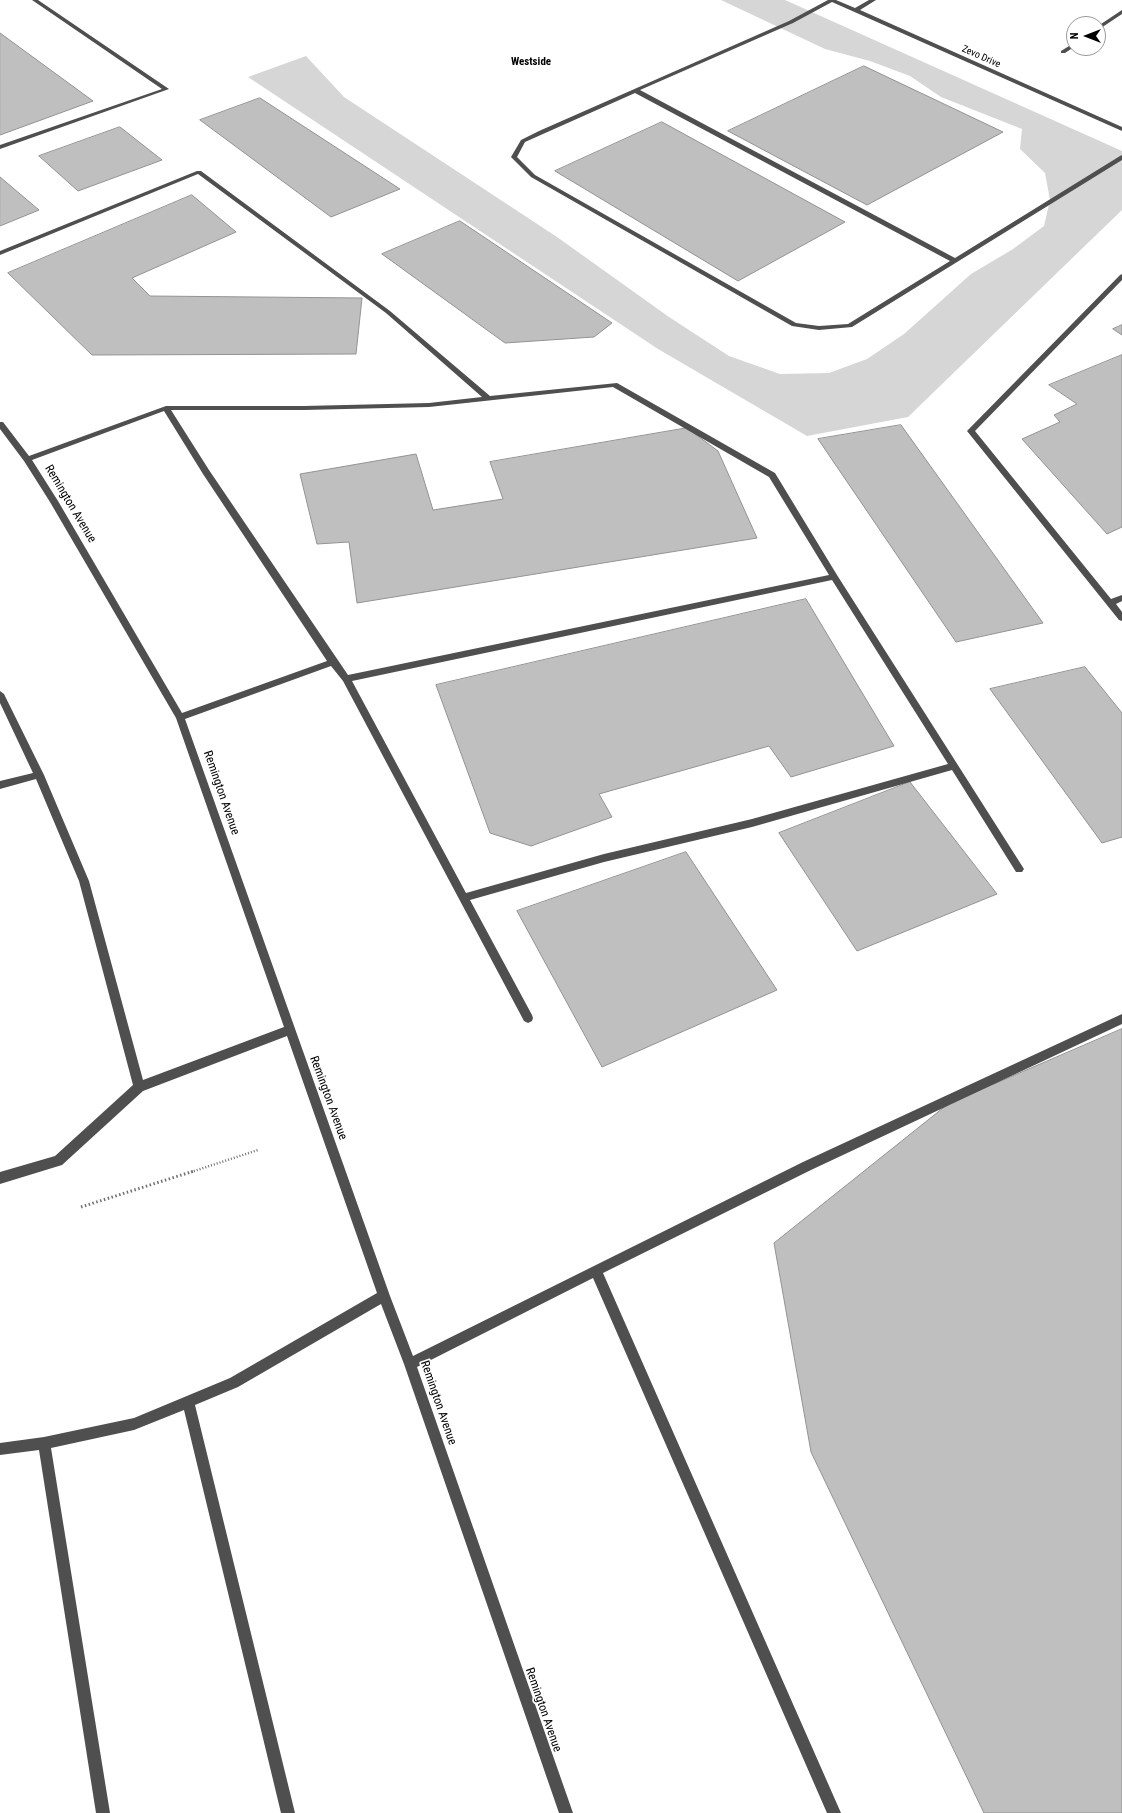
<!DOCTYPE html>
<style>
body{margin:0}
#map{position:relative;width:1122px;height:1813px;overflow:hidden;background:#fff;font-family:"Roboto Condensed",sans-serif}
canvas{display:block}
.north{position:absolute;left:1066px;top:16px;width:40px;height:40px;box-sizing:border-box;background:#fff;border:1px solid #999;border-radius:50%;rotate:270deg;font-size:11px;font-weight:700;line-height:16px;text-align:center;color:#000}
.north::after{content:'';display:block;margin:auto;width:14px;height:18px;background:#000;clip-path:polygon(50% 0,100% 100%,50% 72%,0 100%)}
</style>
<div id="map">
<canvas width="1122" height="1813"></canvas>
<div class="north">N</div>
</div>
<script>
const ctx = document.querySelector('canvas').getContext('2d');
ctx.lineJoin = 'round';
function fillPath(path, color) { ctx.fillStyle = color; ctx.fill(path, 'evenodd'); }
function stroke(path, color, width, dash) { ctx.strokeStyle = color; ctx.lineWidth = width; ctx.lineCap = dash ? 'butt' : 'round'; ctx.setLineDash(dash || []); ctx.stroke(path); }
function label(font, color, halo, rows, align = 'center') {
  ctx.font = font + ' "Roboto Condensed",sans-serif'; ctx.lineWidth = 3.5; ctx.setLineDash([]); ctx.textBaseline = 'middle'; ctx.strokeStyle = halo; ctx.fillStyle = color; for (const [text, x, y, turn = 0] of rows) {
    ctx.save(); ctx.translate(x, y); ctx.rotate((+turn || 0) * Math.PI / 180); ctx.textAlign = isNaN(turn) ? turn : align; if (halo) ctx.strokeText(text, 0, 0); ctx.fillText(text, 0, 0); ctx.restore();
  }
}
fillPath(new Path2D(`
 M721,0h64l337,151v59l-214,207 -101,19 -149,-87 -410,-272 58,-21 38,41 213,140 112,80 60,39 51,18 49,-1 38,-14 37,-25 67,-60 42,-25 31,-23 6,-26 -5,-27 -25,-24 2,-20 -81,-32 -31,-21 -40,-15 -45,-12z`), '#d6d6d6');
const building = new Path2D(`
 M0,33l93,68 -93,34z
 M864,66l139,66 -136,73 -139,-74z
 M260,98l140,91 -69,28 -131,-97z
 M662,122l183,100 -107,59 -183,-110z
 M120,127l42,33 -84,31 -39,-35z
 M0,177l39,33 -39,16z
 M192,195l44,37 -104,46 18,18 212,2 -6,56 -264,1 -84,-82z
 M460,221l152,102 -18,14 -89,6 -123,-89z
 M1122,325v10l-9,-6z
 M1122,355v172l-15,7 -85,-95 38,-17 -6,-7 23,-11 -28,-19z
 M901,425l142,198 -87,19 -138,-203z
 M687,428l31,23 39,87 -400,65 -8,-61 -32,2 -17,-70 116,-20 17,56 70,-11 -13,-37z
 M806,599l88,147 -103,31 -22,-31 -170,48 13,23 -81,29 -41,-13 -54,-148z
 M1085,667l37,46v124l-20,6 -112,-154z
 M910,782l87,112 -140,57 -78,-118z
 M686,852l91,138 -175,77 -85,-156z
 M1122,1029v784h-138l-173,-361 -37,-209 174,-139z`);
fillPath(building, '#bfbfbf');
stroke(building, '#939393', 1);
stroke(new Path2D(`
 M191,1172l67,-22`), '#717171', 2.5, [1, 2]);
stroke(new Path2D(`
 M81,1207l113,-36`), '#717171', 3, [1.5, 2.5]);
fillPath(new Path2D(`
 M32,0h6l131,89 -169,60v-4l162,-56z
 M828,0h8l19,8 14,-8h7l-16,10 262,117v4l-290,-129 -39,21 -153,67 315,168 165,-102 2,-1v5l-270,167 -33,3 -27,-4 -261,-149 -20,-20 10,-17 18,-9 250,-110zM635,93l315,168 -102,63 -29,2 -23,-3 -261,-148 -18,-18 8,-15z
 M1122,10v4l-24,16v-4z
 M1074,43v4l-9,6h-4v-2z
 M197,171h4l189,140 100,85 127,-13 158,90 62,102 187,294 -2,3h-6l-64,-102 -200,57 -148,35 -134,38 62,115 1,3 -1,3 -4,2 -4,-2 -181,-340 -12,-15 -146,53 205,577 23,60 390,-194 319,-148v10l-311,146 -208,103 238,540h-14l-234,-535 -176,89 156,446h-14l-155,-449 -23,-60 -143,83 -43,18 100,408h-14l-97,-403 -50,20 -83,18 59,365h-14l-57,-363 -39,5v-12l44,-6 90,-19 96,-40 147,-85 -90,-257 -144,55 -81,74 -62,19v-12l55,-16 78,-71 -54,-204 -43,-102 -36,10v-8l33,-8 -33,-70v-12l4,3 40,81 45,106 54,199 141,-53 -108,-309 -126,-216 -26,-41 -24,-32v-7h3l26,34 137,-50h138l125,-3 53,-6 -96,-84 -188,-139 -198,81v-4zM613,387l156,90 60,98 -481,100 -139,-205 -38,-60h133l125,-3zM164,411l39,63 124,187 -145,52 -124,-212 -26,-41zM832,580l116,184 -196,55 -148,35 -138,39 -114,-212z
 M1122,274v6l-147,151 136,168 11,-4v6l-6,3 6,8v9l-3,-1 -152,-189 153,-156z`), '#4f4f4f');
label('10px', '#000', '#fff', [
 ["Zevo Drive",981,57,24]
]);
label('bold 11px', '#000', '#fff', [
 ["Westside",531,62]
]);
label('12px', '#000', '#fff', [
 ["Remington Avenue",70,504,59],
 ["Remington Avenue",221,793,71],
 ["Remington Avenue",328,1098,70],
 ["Remington Avenue",438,1403,71],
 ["Remington Avenue",543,1710,71]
]);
</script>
